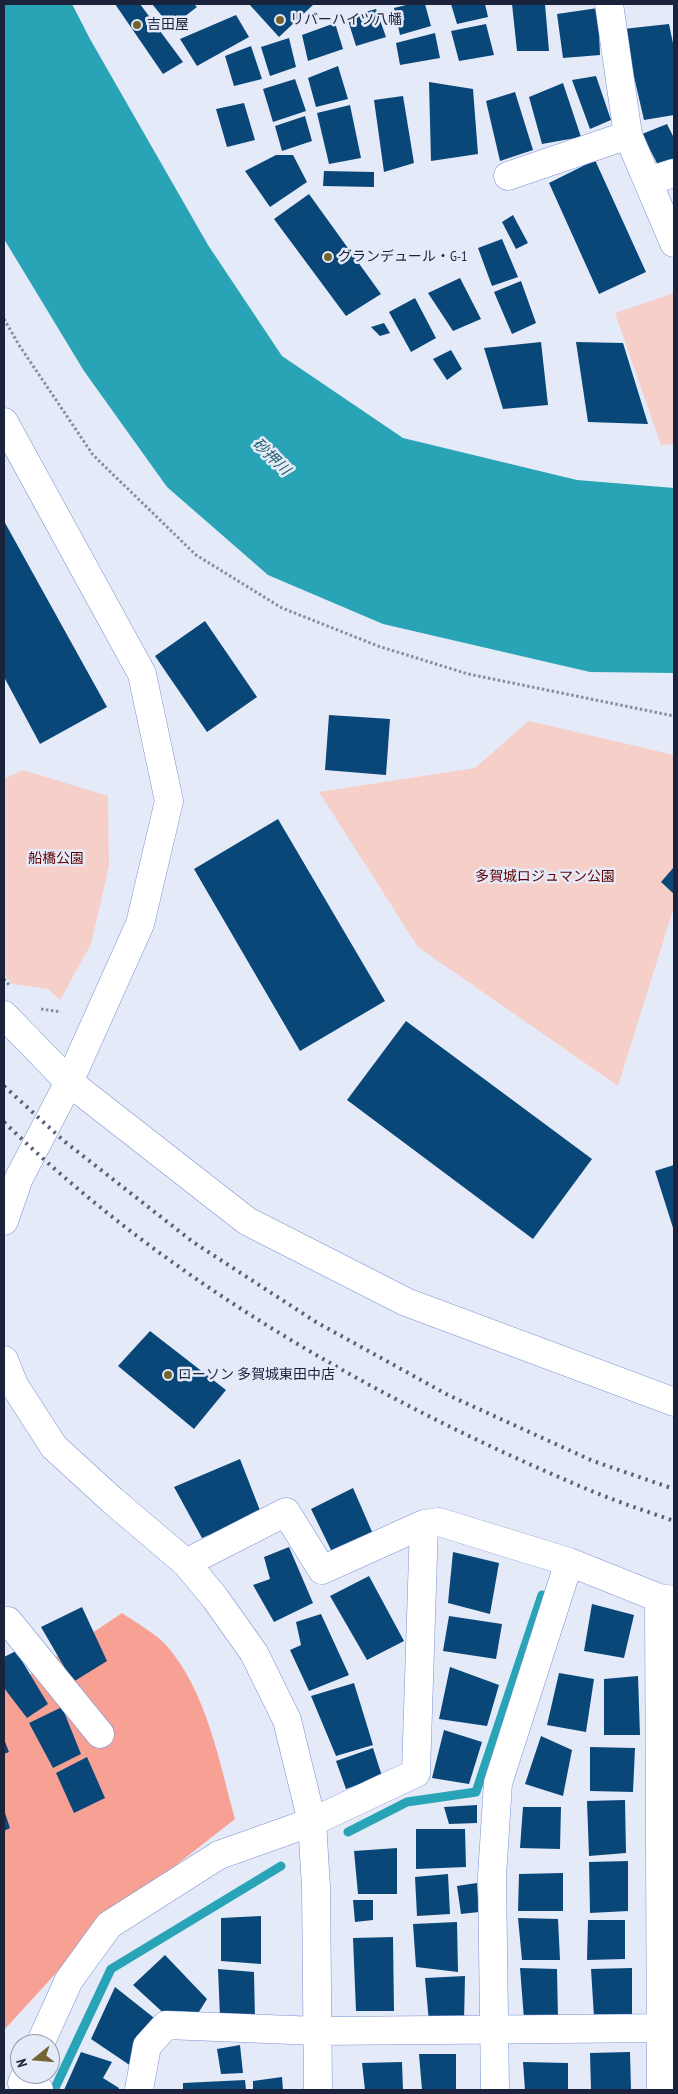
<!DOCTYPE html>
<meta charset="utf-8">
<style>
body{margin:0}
#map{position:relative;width:678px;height:2094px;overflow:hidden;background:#e5eaf9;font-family:"PT Sans Narrow",sans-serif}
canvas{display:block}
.frame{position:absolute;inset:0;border:5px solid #1a223c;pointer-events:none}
.north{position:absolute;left:10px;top:2034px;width:50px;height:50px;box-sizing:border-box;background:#e5eaf9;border:1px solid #949aad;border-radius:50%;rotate:253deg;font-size:14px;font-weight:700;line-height:20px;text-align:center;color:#1a223c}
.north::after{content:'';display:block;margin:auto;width:18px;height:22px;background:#756331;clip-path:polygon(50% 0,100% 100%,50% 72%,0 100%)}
</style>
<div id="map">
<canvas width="678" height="2094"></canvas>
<div class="frame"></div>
<div class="north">N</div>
</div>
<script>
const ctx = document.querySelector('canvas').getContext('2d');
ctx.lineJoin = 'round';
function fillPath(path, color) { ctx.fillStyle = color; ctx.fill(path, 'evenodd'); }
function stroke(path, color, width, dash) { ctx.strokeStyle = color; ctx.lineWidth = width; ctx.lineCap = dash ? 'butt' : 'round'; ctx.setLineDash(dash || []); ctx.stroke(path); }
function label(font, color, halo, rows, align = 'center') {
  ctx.font = font + ' "PT Sans Narrow","Noto Sans JP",sans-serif'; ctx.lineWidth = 5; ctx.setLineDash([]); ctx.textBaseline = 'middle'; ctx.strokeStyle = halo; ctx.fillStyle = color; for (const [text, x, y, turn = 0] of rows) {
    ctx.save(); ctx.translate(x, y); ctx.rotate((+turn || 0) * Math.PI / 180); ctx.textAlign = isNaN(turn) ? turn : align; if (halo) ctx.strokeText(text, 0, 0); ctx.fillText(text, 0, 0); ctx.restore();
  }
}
fillPath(new Path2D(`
 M674,293v151l-13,1 -46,-132z
 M529,721l145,34v152l-56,179 -200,-139 -99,-155 156,-24z
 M23,770l85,26 1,70 -18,78 -31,56 -12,-11 -36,-5 -8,-10v-195z`), '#f6cfc9');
fillPath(new Path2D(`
 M122,1613c14,10 33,20 44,32 41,47 53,116 69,174l-133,104 -98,107v-338z`), '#f7a194');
fillPath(new Path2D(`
 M4,4h68l18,35 118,206 74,111 121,82 174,42 97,8v185l-84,-1 -207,-48 -115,-49 -101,-88 -83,-116 -80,-132z`), '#29a4b6');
stroke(new Path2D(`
 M348,1832l59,-30 69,-10 66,-197
 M54,2090l57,-121 170,-103`), '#29a4b6', 9);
fillPath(new Path2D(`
 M115,4h25l43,58 -20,12z
 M152,4h42l3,3 -26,20z
 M249,4h65l-35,33z
 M410,4h15l6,22 -31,9 -6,-27z
 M451,4h34l3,13 -31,7z
 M512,4h33l4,47h-32z
 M598,8l2,47 -37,3 -6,-44z
 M376,9l10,28 -30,9 -9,-29z
 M236,15l13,22 -52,29 -17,-27z
 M335,23l8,26 -35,12 -6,-26z
 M486,24l8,31 -35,6 -8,-30z
 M669,24l5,24v67l-30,5 -21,-91z
 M435,33l5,25 -40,7 -4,-22z
 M289,38l7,29 -26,9 -9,-29z
 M251,46l11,33 -28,7 -9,-30z
 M338,66l10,33 -32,8 -8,-29z
 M596,76l15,44 -21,9 -18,-49z
 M295,79l11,32 -33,11 -10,-33z
 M429,82l44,7 5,65 -47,7z
 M563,83l18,54 -39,7 -13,-47z
 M515,92l18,58 -33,11 -14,-60z
 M403,96l11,67 -30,9 -10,-72z
 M244,103l11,37 -28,7 -11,-38z
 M350,105l11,53 -32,6 -12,-51z
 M305,116l7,25 -30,10 -7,-25z
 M667,124l7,14v23l-15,6 -17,-33z
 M276,155h17l14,27 -37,25 -25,-36z
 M595,160l51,112 -47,22 -50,-111z
 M324,171l50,1v15l-51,-1z
 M309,194l72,100 -35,22 -72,-97z
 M513,215l15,28 -12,6 -14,-27z
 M502,239l16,38 -26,9 -14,-38z
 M460,278l21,41 -28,12 -25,-38z
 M521,281l15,42 -24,11 -18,-42z
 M415,298l21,40 -25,14 -22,-40z
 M384,323l6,10 -10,3 -9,-9z
 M541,342l7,63 -45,4 -19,-61z
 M576,342l47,1 25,81 -60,-2z
 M451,350l11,19 -15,11 -14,-21z
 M4,521l103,186 -67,37 -36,-67z
 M205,621l52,76 -50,35 -52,-76z
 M329,715l61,4 -4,56 -61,-5z
 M278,819l107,182 -85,50 -106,-182z
 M674,867v27l-13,-12z
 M406,1021l186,138 -59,80 -186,-139z
 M674,1165v66l-19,-60z
 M150,1331l76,59 -32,39 -76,-63z
 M240,1459l21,54 -59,25 -28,-51z
 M353,1488l20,46 -40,20 -22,-45z
 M289,1547l24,56 -39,19 -21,-37 17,-6 -6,-22z
 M453,1552l46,11 -9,51 -42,-11z
 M369,1576l35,65 -37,19 -37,-64z
 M592,1604l42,11 -10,43 -40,-7z
 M82,1607l25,54 -34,21 -32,-55z
 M321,1614l28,61 -40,16 -19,-41 11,-5 -5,-23z
 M449,1616l53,8 -6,35 -53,-8z
 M16,1651l32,53 -21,14 -23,-30v-31z
 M450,1667l49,18 -12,41 -48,-7z
 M559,1673l35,6 -8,53 -39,-7z
 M638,1676l2,59h-36v-56z
 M354,1683l19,62 -37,11 -25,-60z
 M62,1707l19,47 -28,14 -24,-45z
 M444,1730l38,12 -13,42 -37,-6z
 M541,1736l31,14 -9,46 -38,-12z
 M4,1739l5,13 -5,2z
 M590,1747l45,1 -2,44 -43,-1z
 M373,1748l9,28 -36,13 -10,-28z
 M87,1757l18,41 -31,15 -18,-40z
 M625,1800l1,53 -37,3 -2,-55z
 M477,1805v18l-28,1 -5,-17z
 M523,1807h38l-1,42 -40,-1z
 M4,1810l6,18 -6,3z
 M416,1829h49l1,38 -50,2z
 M397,1848v46h-39l-4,-43z
 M628,1861v50l-38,2 -1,-51z
 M563,1873v38h-45l1,-37z
 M448,1874l2,40 -33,2 -2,-39z
 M477,1883l2,29 -18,2 -4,-28z
 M353,1900h20v20l-18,2z
 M261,1916v48l-40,-3v-43z
 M518,1918l40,1 2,41h-38z
 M588,1920h37v39l-38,1z
 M457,1922l1,50 -42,-5 -3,-43z
 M393,1937l1,74h-38l-3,-73z
 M165,1955l42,44 -10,16 -28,3 -36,-33z
 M520,1968l37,1 1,51 -34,-1z
 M632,1968v47l-38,2 -3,-48z
 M218,1969l36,3 1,48 -35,-3z
 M465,1976l-1,45 -35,1 -4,-44z
 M115,1987l43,34 -27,45 -40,-27z
 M240,2045l3,28 -22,1 -4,-25z
 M81,2052l31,10 -9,16 16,10 -1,2h-54z
 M630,2052l1,38h-40l-1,-37z
 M419,2054h37v36h-34z
 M402,2062l1,28h-38l-3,-27z
 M523,2062l45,1v27h-43z
 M282,2077l1,13h-30v-9z
 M245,2080l1,10h-63v-7z`), '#0a4779');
const minor = new Path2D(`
 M609,4l19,131 46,108
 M508,176l120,-41
 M648,181l26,-8
 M4,422l138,252 27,127 -29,123 -71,158 -50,96 -15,43
 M4,1015l65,67 178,139 159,81 268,100
 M4,1360l10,25 40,62 58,53 74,63 29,35 39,55 33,67 25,102 4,65 2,203
 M186,1563l100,-51 36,58 102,-46 15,-2 130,40 90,36 15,2
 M659,1598l2,492
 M4,1623l4,-2 92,113
 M40,2044l29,-64 40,-55 110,-70 93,-33 104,-49 8,-249
 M26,2074l-4,9 17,7
 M139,2090l8,-44 19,-21 152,6 356,-3
 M495,2090l-3,-214 6,-93 71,-221`);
stroke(minor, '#7b91d3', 29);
stroke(new Path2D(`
 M4,319l15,26 74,110 103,100 86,53 96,38 90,28 206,42
 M4,979l6,7
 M41,1009l20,3`), '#888ea2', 3, [2.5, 2.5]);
stroke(minor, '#fff', 28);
stroke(new Path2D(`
 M4,1086l60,55 129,101 123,80 132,73 145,66 81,28
 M4,1122c162,158 370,277 578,365 30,13 61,23 92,34`), '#5b6278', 4, [2.5, 5]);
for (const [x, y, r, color] of [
 [280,20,5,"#756331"],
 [137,25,5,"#756331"],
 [328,257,5,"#756331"],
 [168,1375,5,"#756331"]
]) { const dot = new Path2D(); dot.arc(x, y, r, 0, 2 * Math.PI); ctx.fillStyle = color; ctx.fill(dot); stroke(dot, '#e5eaf9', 2); }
label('14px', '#1a223c', '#e5eaf9', [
 ["リバーハイツ八幡",290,20],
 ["吉田屋",147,25],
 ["グランデュール・G-1",338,257],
 ["ローソン 多賀城東田中店",178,1375]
], 'left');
label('14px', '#610000', '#e5eaf9', [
 ["船橋公園",56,859],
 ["多賀城ロジュマン公園",545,877]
]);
label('italic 15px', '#1f5e68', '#e5eaf9', [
 ["砂押川",271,457,44]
]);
</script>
